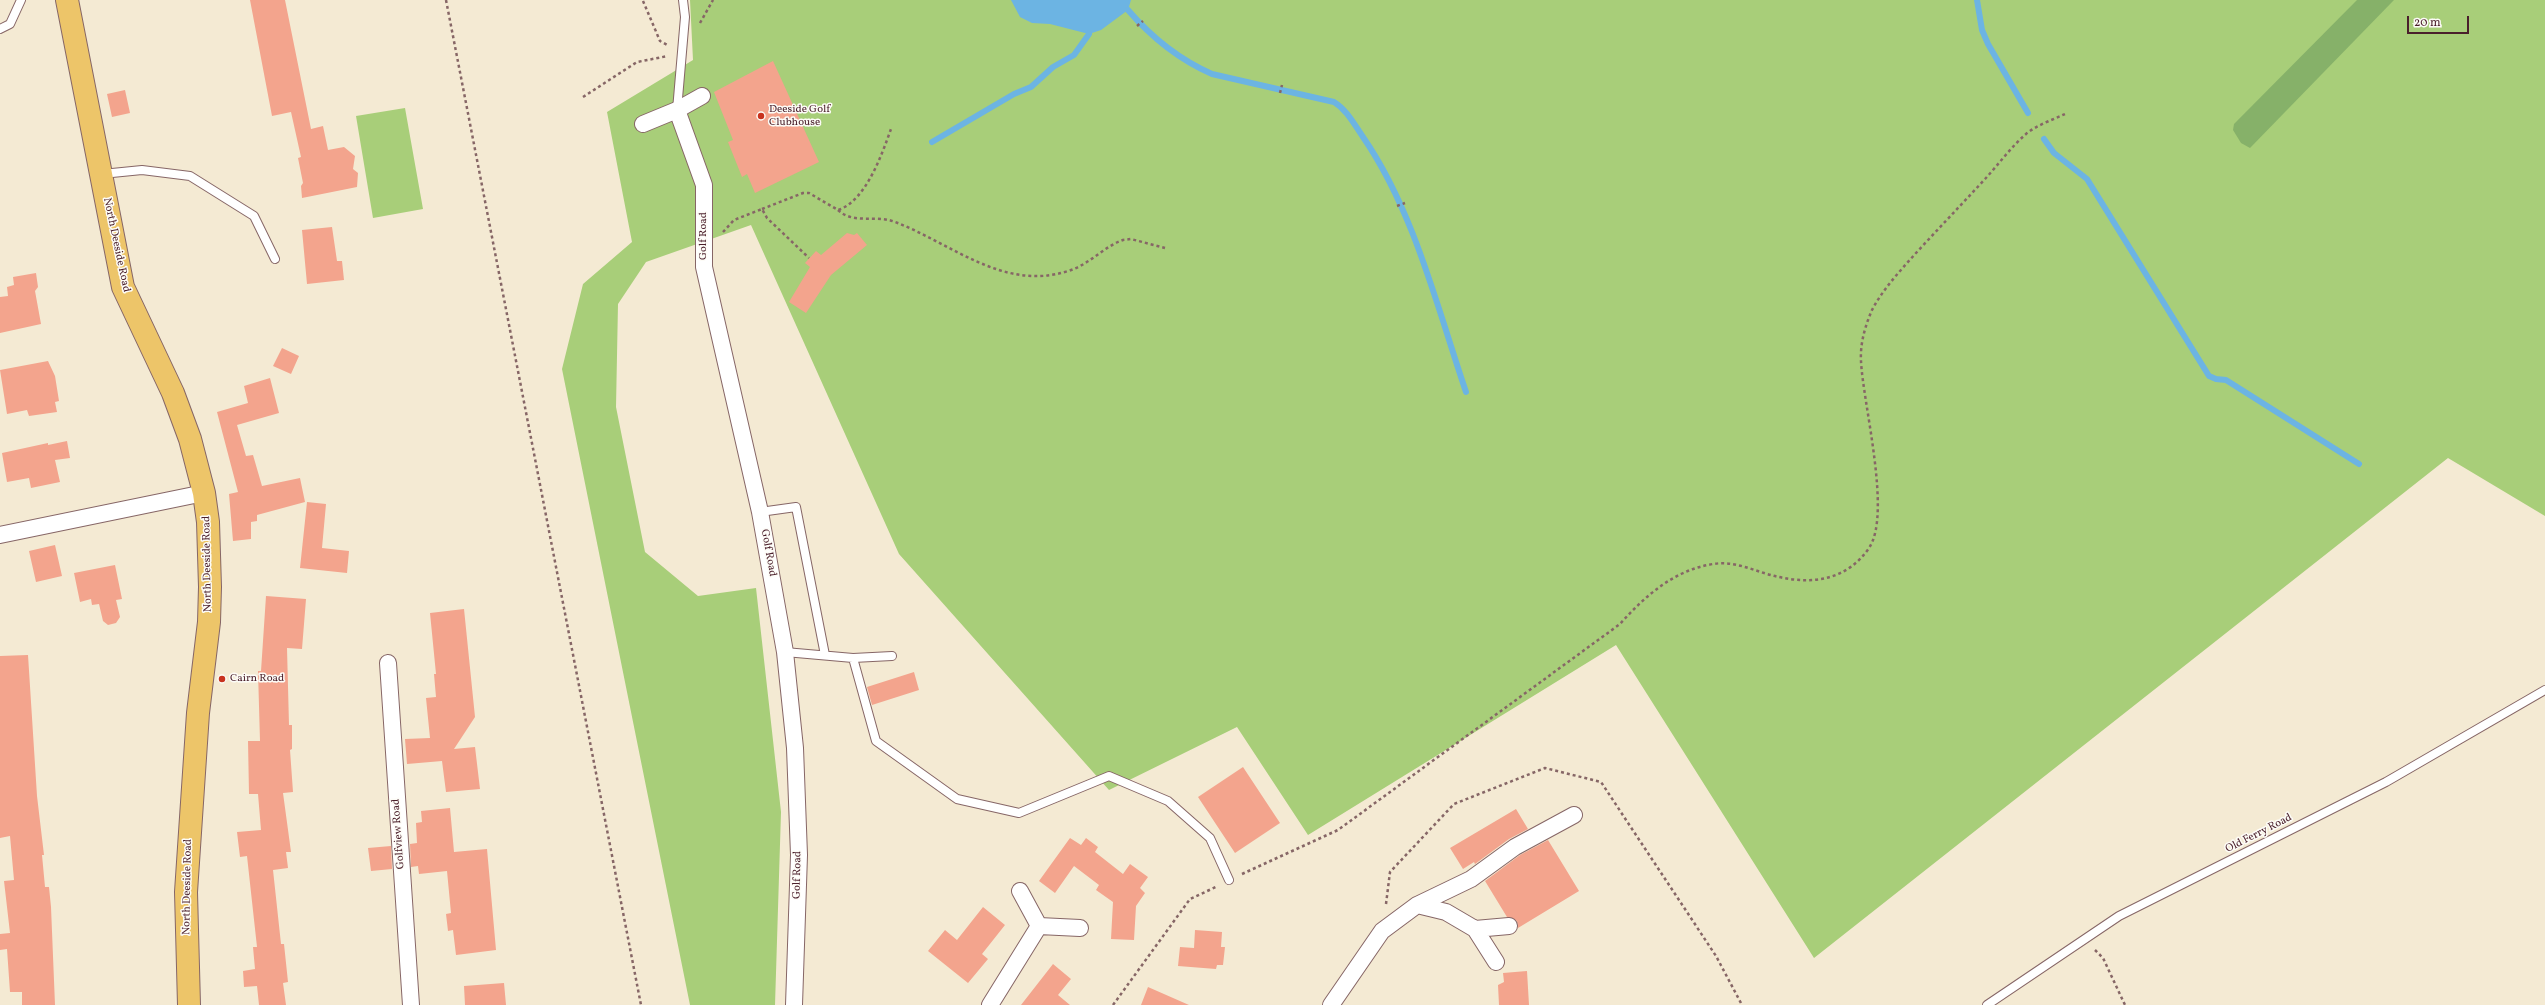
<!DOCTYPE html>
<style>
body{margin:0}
#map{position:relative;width:2545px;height:1005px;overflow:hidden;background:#f4ead3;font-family:Vollkorn,serif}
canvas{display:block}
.scale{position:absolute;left:2407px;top:16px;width:62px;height:18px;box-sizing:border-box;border:2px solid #4a1f2b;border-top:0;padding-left:5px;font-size:12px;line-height:14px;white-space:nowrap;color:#4a1f2b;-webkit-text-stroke:3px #fdfcf7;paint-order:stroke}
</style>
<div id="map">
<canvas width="2545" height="1005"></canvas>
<div class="scale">20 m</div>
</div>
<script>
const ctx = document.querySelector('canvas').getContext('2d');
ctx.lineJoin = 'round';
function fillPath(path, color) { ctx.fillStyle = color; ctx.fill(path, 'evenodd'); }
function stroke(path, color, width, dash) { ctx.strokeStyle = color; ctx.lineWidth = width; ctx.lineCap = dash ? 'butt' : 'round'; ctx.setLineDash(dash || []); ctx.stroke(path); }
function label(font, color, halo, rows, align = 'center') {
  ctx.font = font + ' Vollkorn,serif'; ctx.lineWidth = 3; ctx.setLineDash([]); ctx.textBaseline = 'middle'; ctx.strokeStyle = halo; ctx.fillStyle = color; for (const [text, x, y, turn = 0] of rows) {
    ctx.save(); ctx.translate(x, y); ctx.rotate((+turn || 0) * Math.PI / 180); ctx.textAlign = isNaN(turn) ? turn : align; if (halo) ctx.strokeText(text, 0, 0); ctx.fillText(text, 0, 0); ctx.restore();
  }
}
fillPath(new Path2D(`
 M690,0h1855v516l-97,-58 -634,500 -198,-313 -308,190 -71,-108 -128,63 -210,-236 -148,-329 -105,37 -28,42 -2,103 29,145 53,44 58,-8 25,224 -6,193h-85l-128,-636 21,-85 49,-42 -25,-130 86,-52z
 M405,108l18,101 -50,9 -17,-102z`), '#a8ce79');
fillPath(new Path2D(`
 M2357,0h37l-144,148 -9,-5 -8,-13 1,-6z`), '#86b169');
fillPath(new Path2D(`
 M1011,0h120l-3,10 -27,20 -12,4 -39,-10 -18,-1 -12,-6z`), '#6cb4e3');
stroke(new Path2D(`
 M1977,0l5,30 6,14 40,69
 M1128,10c24,28 50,49 84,64l122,28c13,8 20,22 29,35 51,74 74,170 103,255
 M2044,139l10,14 33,26 122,197 7,3 10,1 133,84
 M932,142l82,-48 17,-7 22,-20 21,-12 15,-21`), '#6cb4e3', 6);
fillPath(new Path2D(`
 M250,0h35l26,129 12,-3 5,24 16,-3 11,9 -2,13 5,4 -1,14 -55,11 -1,-12 2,-3 -5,-25 3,-1 -10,-45 -19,4z
 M773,61l46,101 -64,31 -8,-19 -5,3 -14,-35 5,-2 -19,-48z
 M125,90l5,23 -18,4 -5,-23z
 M332,227l5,34h5l2,19 -37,4 -5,-54z
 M847,233l7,2 3,-2 10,12 -36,30 -25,38 -17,-11 21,-35 -5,-4 11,-12 5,4z
 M36,273l2,14 -3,4 6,33 -41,9v-36l8,-1 -1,-9 7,-2 -1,-8z
 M282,348l17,8 -8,18 -18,-8z
 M48,361l7,15 4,25 -4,1 2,10 -28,4 -2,-6 -20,4 -7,-44z
 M270,378l9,35 -42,12 9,31 7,-1 9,31 38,-8 5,24 -48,13v6l-6,1v17l-18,2 -4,-47 9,-2 -21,-80 31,-9 -4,-17z
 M67,441l3,17 -15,2 5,22 -29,6 -2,-10 -22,4 -5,-29 46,-10v2z
 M307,502l19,2 -4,44 27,3 -2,22 -47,-5z
 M55,545l7,31 -26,6 -7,-31z
 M115,565l7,34 -6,1 4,17 -4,6 -8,2 -5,-4 -4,-17 -7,1 -1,-6 -11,3 -6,-29z
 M266,596l40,3 -4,50 -15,-1 2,77h3v24l-2,1 3,42 -10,1 8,59h-5l2,16 -15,2 8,74h3l4,38 -5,1 3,22h-27l-2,-19 -13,1 -1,-16 12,-2 -2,-22h4l-10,-91 -7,1 -3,-25 24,-2 -3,-36h-9l-1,-53h12l-2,-70h3z
 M464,609l11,108 -21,32 21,-2 5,42 -34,3 -4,-31 -35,3 -2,-25 25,-1 -4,-40 10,-1 -2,-23h2l-6,-61z
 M28,655l9,141 7,59h-2l3,32h4l2,20 4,98h-33v-13h-12l-3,-43 -7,1v-16l10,-1 -6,-52 10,-1 -4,-44 -10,2v-182z
 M914,672l5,18 -47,15 -5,-18z
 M1243,767l37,56 -45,30 -37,-56z
 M450,808l4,44 33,-3 9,101 -40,5 -3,-25 -5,1 -2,-17 5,-1 -4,-42 -28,3 -1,-8 -7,1 -1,-23 7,-1 -1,-20 6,-1 -1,-11z
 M1516,809l12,20 -19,10 -34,25 -1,-2 -11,7 -13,-21z
 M1070,838l11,7 5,-7 12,9 -3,5 28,22 7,-10 18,13 -8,11 5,5 -9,13 -2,34 -23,-1 2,-37 -17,-12 3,-5 -25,-19 -19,27 -16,-12z
 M1548,840l31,51 -61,37 -1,-7 -10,-4 -22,-36 35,-26z
 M391,846l1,23 -21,2 -3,-23z
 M983,907l22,18 -23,29 6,5 -20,24 -40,-32 17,-21 12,10z
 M1195,930l27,2 -1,15h4l-2,18h-6l-1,4 -38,-3 2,-19 14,1z
 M1053,964l18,15 -13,16 12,10h-49z
 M1527,971l2,34h-30l-1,-20 6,-3 -1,-9z
 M504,983l2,22h-41l-1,-19z
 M1148,987l41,18h-48z`), '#f3a48d');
const lane = new Path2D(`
 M0,29l10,-5 11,-24
 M677,110l8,-93 -2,-17
 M102,174l40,-4 48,6 64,40 21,43
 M760,512l36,-5 29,148
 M785,652l68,6 39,-2
 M853,658l23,83 81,58 62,14 90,-37 59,25 42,37 19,42
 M1987,1005l132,-89 267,-134 159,-92`);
const street = new Path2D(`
 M677,110l27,75v82l56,245 25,140 10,96 4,107 -5,150
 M643,124l34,-14 25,-14
 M0,535l204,-42
 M388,663l23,342
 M1020,891l19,35 41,2
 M1417,905l29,7 29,17 21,33
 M1475,929l34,-3
 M990,1005l49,-79
 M1331,1005l51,-74 35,-26 54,-26 44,-32 59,-32`);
const primary = new Path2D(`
 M67,0l56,287 50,106 17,46 14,54 4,29 2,65 -1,35 -11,91 -12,179 3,113`);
stroke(lane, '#866666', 10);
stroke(street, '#866666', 18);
stroke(primary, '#866666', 24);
stroke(new Path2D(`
 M446,0l195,1005
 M643,1l17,40 9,5
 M700,23l13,-23
 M1137,26l6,-5
 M1280,93l2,-8
 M583,97l54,-35 31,-6
 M1397,206l8,-3
 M762,209l41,-16h6l29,17c28,-9 44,-56 53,-81
 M838,210c16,15 37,4 57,12 56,21 109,70 173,49 21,-6 35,-24 55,-31l8,-1 34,9
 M723,232l11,-12 28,-11 5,9 42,40
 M1242,874l96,-44 282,-206c25,-28 54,-54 93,-60 23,-4 45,9 66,13 35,8 69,2 90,-29 23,-34 -6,-144 -8,-187 -1,-17 4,-35 11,-51 11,-21 28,-39 44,-57 23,-25 46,-49 69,-74 13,-14 26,-32 41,-45 11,-9 26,-14 39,-20
 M1386,904l4,-32 64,-68 91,-36 56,14 115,174 26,49
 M2095,950l8,8 22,47
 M1113,1005l77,-106 28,-13`), '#866666', 2.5, [3, 3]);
stroke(lane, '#fff', 8);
stroke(street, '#fff', 16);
stroke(primary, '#edc569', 22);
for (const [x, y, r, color] of [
 [761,116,4,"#c8321e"],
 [222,679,4,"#c8321e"]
]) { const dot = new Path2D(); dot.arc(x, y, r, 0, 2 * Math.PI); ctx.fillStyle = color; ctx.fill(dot); stroke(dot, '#fdfcf7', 1.5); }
label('11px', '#4a1f2b', '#fdfcf7', [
 ["Deeside Golf",769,110],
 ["Clubhouse",769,123],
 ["Cairn Road",230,679]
], 'left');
label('11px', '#4a1f2b', '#fdfcf7', [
 ["Golf Road",704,236,-90],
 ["North Deeside Road",116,245,78],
 ["Golf Road",768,553,80],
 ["North Deeside Road",208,564,-91],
 ["Golfview Road",399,834,-94],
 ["Old Ferry Road",2259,834,-27],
 ["Golf Road",798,875,-89],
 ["North Deeside Road",188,887,-89]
]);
</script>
